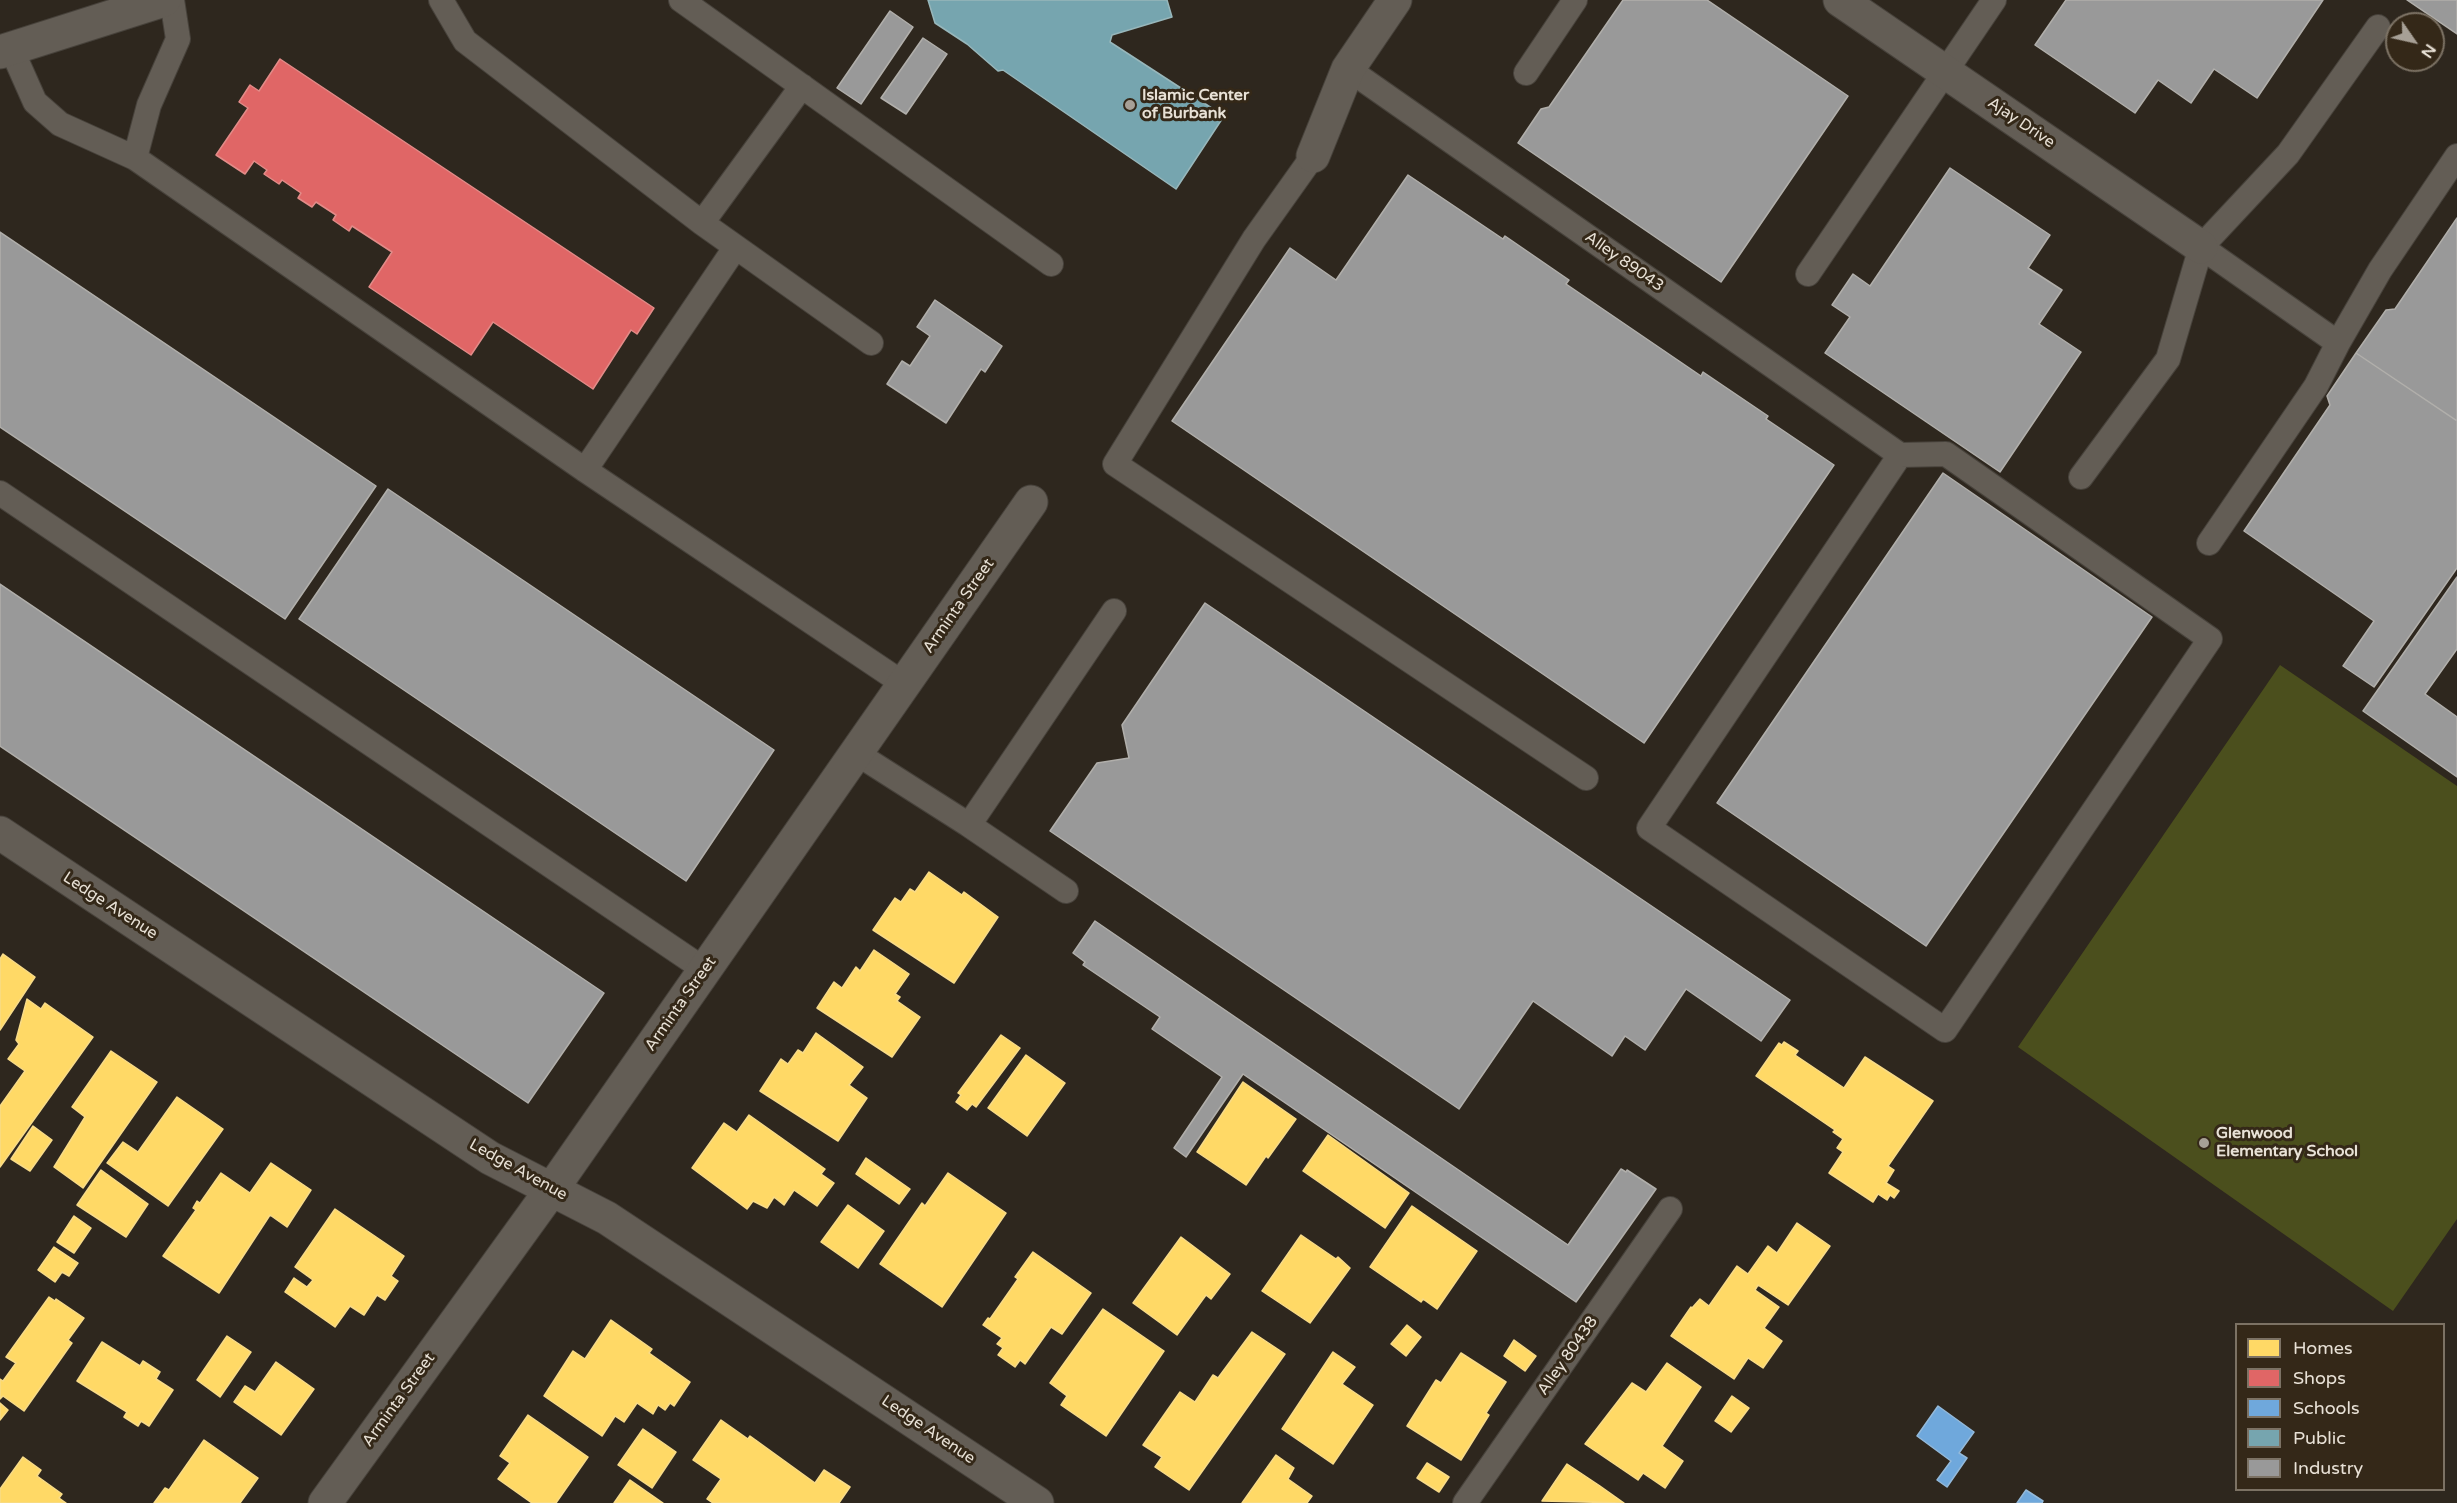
<!DOCTYPE html>
<style>
body{margin:0}
#map{position:relative;width:2457px;height:1503px;overflow:hidden;background:#2e271e;font-family:"Varela Round",sans-serif}
canvas{display:block}
.legend{position:absolute;left:2235px;top:1323px;width:210px;height:168px;box-sizing:border-box;background:#342818;border:2px solid #7c7264;margin:0;padding:8px 10px;list-style:none;font-size:18px;color:#e8e1d6}
.legend li{display:flex;align-items:center;gap:12px;height:30px}
.legend b{width:30px;border:2px solid #7c7264}
.north{position:absolute;left:2385px;top:12px;width:60px;height:60px;box-sizing:border-box;background:#342818;border:2px solid #7c7264;border-radius:50%;rotate:124deg;font-size:16px;font-weight:700;line-height:24px;text-align:center;color:#e8e1d6}
.north::after{content:'';display:block;margin:auto;width:21px;height:27px;background:#a7a096;clip-path:polygon(50% 0,100% 100%,50% 72%,0 100%)}
</style>
<div id="map">
<canvas width="2457" height="1503"></canvas>
<ul class="legend">
<li><b style="height:16px;background:#ffd966"></b>Homes</li>
<li><b style="height:16px;background:#e06666"></b>Shops</li>
<li><b style="height:16px;background:#6fa8dc"></b>Schools</li>
<li><b style="height:16px;background:#76a5af"></b>Public</li>
<li><b style="height:16px;background:#999"></b>Industry</li>
</ul>
<div class="north">N</div>
</div>
<script>
const ctx = document.querySelector('canvas').getContext('2d');
ctx.lineJoin = 'round';
function fillPath(path, color) { ctx.fillStyle = color; ctx.fill(path, 'evenodd'); }
function stroke(path, color, width, dash) { ctx.strokeStyle = color; ctx.lineWidth = width; ctx.lineCap = dash ? 'butt' : 'round'; ctx.setLineDash(dash || []); ctx.stroke(path); }
function label(font, color, halo, rows, align = 'center') {
  ctx.font = font + ' "Varela Round",sans-serif'; ctx.lineWidth = 6; ctx.setLineDash([]); ctx.textBaseline = 'middle'; ctx.strokeStyle = halo; ctx.fillStyle = color; for (const [text, x, y, turn = 0] of rows) {
    ctx.save(); ctx.translate(x, y); ctx.rotate((+turn || 0) * Math.PI / 180); ctx.textAlign = isNaN(turn) ? turn : align; if (halo) ctx.strokeText(text, 0, 0); ctx.fillText(text, 0, 0); ctx.restore();
  }
}
fillPath(new Path2D(`
 M2280,665l177,121v433l-64,92 -375,-264z`), '#4b4f1d');
const homes = new Path2D(`
 M929,872l33,23 2,-3 34,25 -44,66 -81,-53 22,-32 6,4 9,-13 5,3z
 M874,950l35,24 -14,20 5,3 -3,4 23,16 -28,40 -75,-49 17,-26 8,6 14,-21 4,4z
 M3,954l32,23 -35,53v-71z
 M27,999l14,10 4,-6 48,34 -93,130v-61l25,-35 -17,-12 11,-15 -3,-4z
 M816,1033l47,34 -14,18 18,13 -29,43 -78,-50 21,-32 7,5 10,-14 5,3z
 M1001,1035l19,13 -44,59 -4,-3 -5,6 -11,-8 5,-7 -3,-2z
 M1784,1042l14,9 -3,4 49,33 21,-31 68,44 -45,65 6,4 -8,13 13,8 -5,7 -4,-3 -3,5 -9,-6 -5,8 -44,-29 14,-21 -6,-4 6,-9 -10,-7 2,-2 -79,-54 23,-33 3,2z
 M111,1051l46,31 -74,106 -29,-21 31,-50 -13,-10z
 M1026,1055l39,28 -38,53 -39,-28z
 M1243,1082l53,37 -28,39 -2,-2 -20,29 -49,-33z
 M177,1097l46,32 -55,77 -61,-43 16,-21 15,10z
 M749,1115l76,54 -4,5 13,9 -17,23 -23,-16 -10,15 -10,-8 -7,11 -14,-7 -6,8 -55,-41 32,-45 13,9z
 M33,1126l19,14 -22,31 -19,-12z
 M1328,1135l81,58 -24,35 -82,-57z
 M866,1158l44,31 -11,15 -43,-30z
 M271,1163l40,27 -24,37 -17,-12 -51,78 -56,-37 33,-46 -3,-2 4,-7 3,2 21,-30 29,20z
 M101,1170l47,34 -22,33 -49,-32z
 M948,1173l58,40 -64,94 -62,-43 42,-61 3,3z
 M848,1205l36,26 -26,37 -37,-26z
 M1412,1206l65,45 -40,58 -14,-10 -2,3 -51,-35z
 M335,1209l69,47 -13,20 7,5 -13,19 -8,-5 -13,20 -14,-9 -15,21 -50,-35 9,-14 13,9 6,-7 -18,-13z
 M74,1216l17,12 -17,25 -17,-11z
 M1797,1223l33,23 -42,59 -30,-20 -3,5 24,17 -15,21 18,13 -19,27 -15,-10 -14,21 -63,-43 20,-29 1,1 8,-9 9,7 28,-40 11,8 20,-28 9,7z
 M1301,1235l35,24 2,-2 12,11 -40,55 -48,-32z
 M1181,1237l49,37 -19,25 -5,-4 -29,40 -44,-32z
 M54,1247l24,16 -9,13 -7,-4 -7,10 -17,-12z
 M1033,1252l58,41 -29,41 -11,-7 -26,37 -5,-4 -5,7 -17,-12 5,-7 -6,-4 5,-6 -19,-13 5,-7 2,1 28,-40 -3,-2z
 M49,1297l6,4 1,-2 28,19 -16,22 4,3 -48,68 -21,-15 -3,3v-20l3,2 13,-18 -10,-6z
 M1103,1309l61,42 -58,85 -45,-31 6,-9 -17,-13z
 M611,1320l41,29 -3,4 41,29 -16,24 -4,-3 -5,7 -7,-5 -5,9 -16,-11 -13,19 -9,-6 -13,20 -58,-40 29,-45 12,8z
 M1407,1325l14,12 -15,19 -15,-12z
 M1252,1332l33,22 -96,136 -34,-23 7,-10 -19,-12 37,-53 15,10 18,-27 5,3z
 M227,1336l24,16 -31,45 -23,-17z
 M1514,1340l22,16 -11,15 -21,-15z
 M102,1342l38,24 3,-5 17,11 -4,7 17,11 -24,36 -8,-5 -3,5 -14,-9 3,-5 -50,-31z
 M1333,1352l22,15 -13,17 31,21 -40,59 -51,-35z
 M1461,1353l45,29 -20,31 3,2 -28,45 -54,-34 29,-46 5,3z
 M276,1362l38,27 -33,46 -47,-33 11,-16 10,6z
 M1667,1363l34,24 -39,59 21,15 -18,27 -22,-15 -5,7 -53,-36 47,-61 14,9z
 M1732,1396l17,12 -18,24 -16,-11z
 M0,1403l8,7 -8,10z
 M528,1415l60,42 -32,46h-24l-34,-24 12,-16 -10,-7z
 M721,1420l27,19 2,-3 65,47 9,-13 26,17 -11,16h-126l-6,-4 14,-20 -28,-19z
 M643,1429l33,23 -24,36 -34,-23z
 M204,1440l54,38 -18,25h-86l11,-15 4,2z
 M1276,1455l18,13 -6,11 24,17 -5,7h-65z
 M23,1457l18,13 -4,6 25,18 -3,4 7,5h-66v-14z
 M1427,1463l22,14 -10,15 -22,-14z
 M1567,1464l33,22 24,17 -82,-2z
 M630,1480l33,23h-49z`);
fillPath(homes, '#ffd966');
stroke(homes, '#f8db88', 1.5);
const shops = new Path2D(`
 M280,59l374,249 -17,26 -6,-4 -38,59 -100,-67 -22,33 -102,-68 23,-35 -40,-26 -3,5 -16,-11 3,-5 -20,-13 -4,5 -14,-9 3,-5 -19,-13 -3,4 -15,-10 3,-4 -13,-9 -9,13 -29,-19 32,-47 -9,-6 11,-17 9,6z`);
fillPath(shops, '#e06666');
stroke(shops, '#e28b88', 1.5);
const schools = new Path2D(`
 M1938,1406l36,26 -15,21 8,5 -20,29 -10,-7 14,-19 -34,-25z
 M2026,1490l17,11 -1,2h-25z`);
fillPath(schools, '#6fa8dc');
stroke(schools, '#93b9da', 1.5);
const public = new Path2D(`
 M928,0h239l5,17 -60,18 -2,7 114,74 -48,73 -173,-119 -5,1 -31,-27 -32,-21z`);
fillPath(public, '#76a5af');
stroke(public, '#98b7bb', 1.5);
const industry = new Path2D(`
 M1623,0h84l141,96 -127,186 -203,-139 23,-34 8,-2z
 M2066,0h257l-66,98 -43,-29 -23,34 -33,-23 -23,33 -100,-68z
 M2407,0h50v34z
 M890,11l23,16 -52,77 -24,-16z
 M923,38l24,16 -41,60 -25,-16z
 M1950,168l100,67 -22,33 34,22 -23,34 42,28 -81,120 -175,-119 25,-36 -18,-12 21,-31 17,12z
 M1408,175l95,64 2,-3 64,44 -3,4 135,92 2,-4 65,44 -2,3 68,46 -190,278 -472,-322 118,-173 46,32z
 M2457,218v203l-101,-68 30,-43 9,-1z
 M0,232l376,254 -91,133 -285,-192z
 M935,300l67,46 -17,26 -4,-3 -35,54 -59,-39 15,-23 8,5 20,-30 -13,-9z
 M2356,353l101,68v147l-83,119 -31,-21 31,-45 -130,-90 86,-126 -3,-9z
 M1943,473l209,144 -226,329 -209,-143z
 M388,489l386,261 -88,131 -387,-262z
 M2457,577v72l-32,45 32,23v60l-94,-66z
 M0,584l604,409 -76,110 -528,-357z
 M1205,603l585,397 -29,41 -75,-52 -41,61 -20,-14 -13,20 -79,-55 -74,108 -409,-278 47,-68 32,-5 -7,-33z
 M1095,921l473,324 53,-76 5,3 1,-2 29,19 -80,113 -333,-228 -57,83 -12,-9 48,-71 -70,-48 8,-12 -77,-52 2,-3 -12,-9z`);
fillPath(industry, '#999');
stroke(industry, '#b1afab', 1.5);
const lane = new Path2D(`
 M441,0l24,41 237,182 169,120
 M681,0l370,264
 M11,48l24,54 25,22 75,34 450,312 319,214
 M1348,69l552,386
 M1526,73l49,-73
 M1313,156l-59,83 -139,225 471,314
 M135,158l14,-53 29,-66 -6,-39
 M702,223l100,-137
 M2201,247l137,96 -22,43 -107,157
 M1808,274l186,-274
 M2338,343l42,-73 77,-114
 M1946,454l264,185 -265,391 -296,-202 251,-373z
 M585,470l150,-222
 M2081,477l87,-118 33,-112 87,-93 90,-127
 M0,493l705,477
 M856,753l113,72 145,-214
 M969,825l97,66
 M1465,1503l205,-294`);
const street = new Path2D(`
 M1840,0l361,247
 M0,52l164,-52
 M1313,156l35,-87 47,-69
 M0,833l490,325 117,60 430,285
 M325,1503l227,-314 479,-687`);
stroke(lane, '#47423b', 26);
stroke(street, '#47423b', 35);
stroke(lane, '#635d55', 24);
stroke(street, '#635d55', 33);
for (const [x, y, r, color] of [
 [1130,105,6,"#a7a096"],
 [2204,1143,6,"#a7a096"]
]) { const dot = new Path2D(); dot.arc(x, y, r, 0, 2 * Math.PI); ctx.fillStyle = color; ctx.fill(dot); stroke(dot, '#342818', 2); }
label('bold 16px', '#e8e1d6', '#342818', [
 ["Islamic Center",1142,96],
 ["of Burbank",1142,114],
 ["Glenwood",2216,1134],
 ["Elementary School",2216,1152]
], 'left');
label('16px', '#e8e1d6', '#342818', [
 ["Ajay Drive",2021,123,34],
 ["Alley 89043",1624,262,35],
 ["Arminta Street",959,606,-55],
 ["Ledge Avenue",110,906,33],
 ["Arminta Street",681,1004,-55],
 ["Ledge Avenue",518,1170,29],
 ["Alley 80438",1568,1356,-55],
 ["Arminta Street",399,1400,-54],
 ["Ledge Avenue",928,1430,34]
]);
</script>
